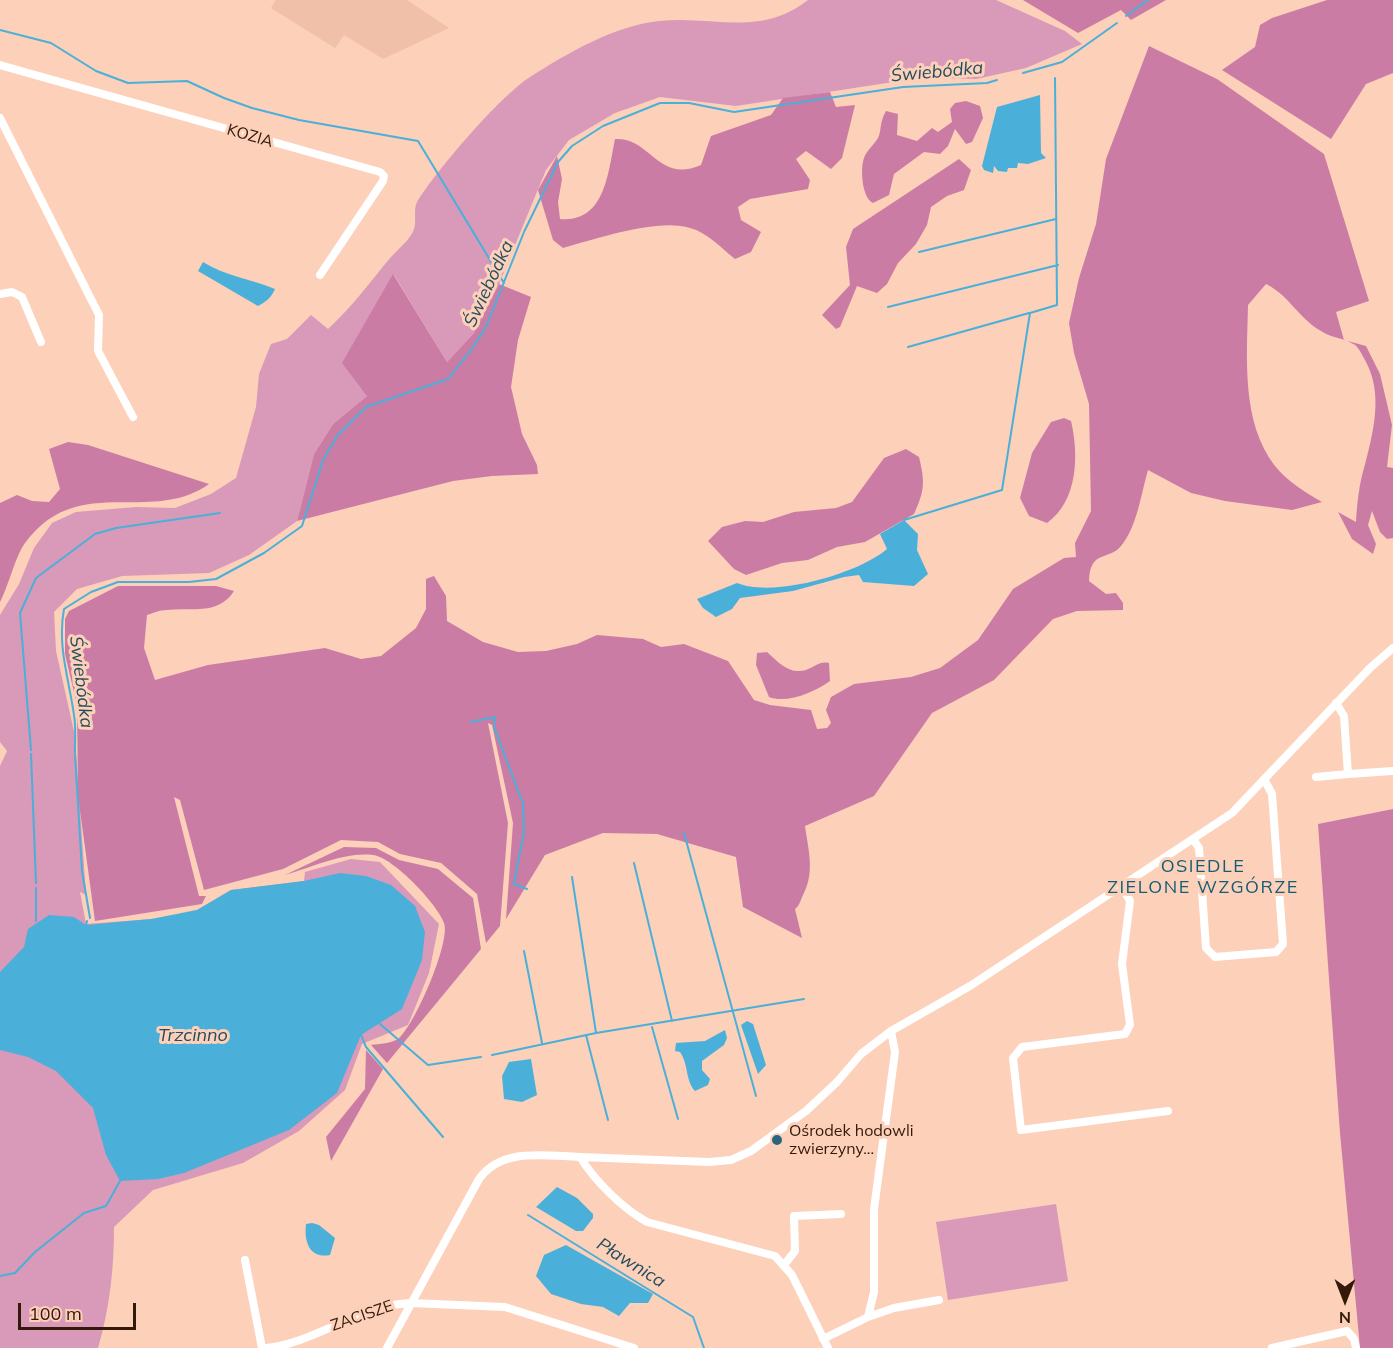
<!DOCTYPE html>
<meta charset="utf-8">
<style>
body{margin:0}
#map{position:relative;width:1393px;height:1348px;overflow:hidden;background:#fcd0b9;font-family:Mulish,sans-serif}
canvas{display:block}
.north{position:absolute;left:1315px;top:1270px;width:60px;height:60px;-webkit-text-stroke:4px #fcd0b9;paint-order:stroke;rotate:180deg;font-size:16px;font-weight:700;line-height:24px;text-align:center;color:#34190a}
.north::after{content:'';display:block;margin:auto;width:21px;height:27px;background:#34190a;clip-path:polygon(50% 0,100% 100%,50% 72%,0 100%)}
.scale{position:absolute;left:18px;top:1303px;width:118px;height:27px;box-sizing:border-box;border:3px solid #34190a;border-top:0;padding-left:8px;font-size:18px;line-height:21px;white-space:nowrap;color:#34190a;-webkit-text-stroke:4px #fcd0b9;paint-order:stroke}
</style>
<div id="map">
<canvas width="1393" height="1348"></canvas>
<div class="north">N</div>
<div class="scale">100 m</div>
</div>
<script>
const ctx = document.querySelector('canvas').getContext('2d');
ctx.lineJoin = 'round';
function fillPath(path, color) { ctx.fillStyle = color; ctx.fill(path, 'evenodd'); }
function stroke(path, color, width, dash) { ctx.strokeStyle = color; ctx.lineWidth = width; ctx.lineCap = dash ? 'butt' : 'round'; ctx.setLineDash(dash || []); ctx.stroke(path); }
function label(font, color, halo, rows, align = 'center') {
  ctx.font = font + ' Mulish,sans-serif'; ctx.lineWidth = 6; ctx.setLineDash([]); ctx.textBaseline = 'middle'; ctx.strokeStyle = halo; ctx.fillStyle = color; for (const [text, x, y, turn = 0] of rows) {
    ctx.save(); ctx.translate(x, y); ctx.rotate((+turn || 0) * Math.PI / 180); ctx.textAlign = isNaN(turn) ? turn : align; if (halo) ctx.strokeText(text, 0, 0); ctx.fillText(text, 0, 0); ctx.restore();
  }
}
fillPath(new Path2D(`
 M276,0h131l42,28 -66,31 -39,-24 -9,13 -64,-40z`), '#f0c0a8');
fillPath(new Path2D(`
 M808,0h188l69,31 17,13 -56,24 -50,11 -39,-1 -50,5 -151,23 -76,-9 -45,16 -46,27 -23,30 -47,114 -25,49 -27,29 -53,-87 -27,121 -34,28 -19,30 -17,67 -48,34 -40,18 -87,3 -45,13 -23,23 2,39 19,85 11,159 -6,-3 6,32 65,-5 -151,81v-234l7,-15 -7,-9v-127l19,-31 15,-36 18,-25 24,-11 60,-5 39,1 36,-14 25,-16 20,-71 3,-33 12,-30 16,-5 24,-24 17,14c24,-22 42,-47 63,-72 7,-8 20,-18 23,-28 3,-8 -1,-19 3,-27 20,-32 82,-105 113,-125 38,-24 84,-51 129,-56 55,-6 100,17 149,-21z
 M351,859l29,3 59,62 -10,49 -21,52 -46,19 -17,46 -46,41 -56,32 -90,27 -39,37c0,41 -4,80 -16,121h-98v-318l252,-127 -73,10 18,-3 34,-20 73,-9 1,-9z
 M1056,1204l12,77 -120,19 -12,-78z`), '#d999b9');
fillPath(new Path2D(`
 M1023,0h143l-35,20 -10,-10 -43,23z
 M1327,0h66v73l-27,11 -35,55 -109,-69 33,-23 5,-22 12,-7z
 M1149,46l68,33 107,75 45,147 -33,11 8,28 22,6 14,28 12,51 -5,42 6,1v70l-6,1 -7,-7 -8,-21 -4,14 8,19 -3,10 -21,-15 -14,-27 18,10c1,-18 3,-37 8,-54 9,-35 20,-74 1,-108 -3,-5 -6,-12 -10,-15 -10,-7 -24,-7 -34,-14 -23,-13 -31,-35 -55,-47l-18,21c-1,53 -7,117 27,161 13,16 30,26 47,36l-30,8 -67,-9 -34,-8 -43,-23c-7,24 -11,57 -27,76 -12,15 -31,3 -32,35l17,13 10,-1 7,10v7l-46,1 -24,8 -59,61 -62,33 -58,83 -69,30c3,23 10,45 -1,67 -4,7 -3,11 -9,16l7,29 -59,-31 -7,-50 -79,-23 -54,-1 -58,22 -39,64 7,-96 -21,-98 -4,-2 20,100 -8,103 -14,17 -9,-49 -36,-31 -41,-9 -22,-12 -37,-2 -58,29 -79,21 -24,-90 -6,-3 25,99h7l-4,8 -107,17 -17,-125 -1,-91 -12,-51v-35l4,-8 49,-25h98l18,5c-16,25 -43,16 -68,19 -6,0 -13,3 -19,5l-3,33 11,32 53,-15 117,-17 36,11 20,-3 35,-28 10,-19v-30l8,-3 12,20 1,25 36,21 35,10 28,-1 31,-7 20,-9 46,4 18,8 23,-3 44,17 26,39 16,5 41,5 6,19 10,-1 4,-5 -5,-13 5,-13 23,-13 57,-7 29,-9 38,-28 35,-51 51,-31 12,-1 -1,-14 16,-32 -2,-107 -15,-51 -5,-30 10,-45 17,-54 10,-65z
 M830,92l6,15 19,-2 -13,53 -11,11 -25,-18 -10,8 14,21 -2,9 -58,10 -12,8 3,13 20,12 -10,20 -16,7c-13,-10 -28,-27 -45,-31 -32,-10 -94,11 -127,20l-10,-8 -15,-50 19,-34 5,23 -4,23 2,17c45,4 48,-46 55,-80 36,-2 43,45 86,26l10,-29 60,-21 12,-17z
 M966,101l14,5 3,12 -11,24 -6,2 -11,-15 -7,17 -8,8 -16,-2 -30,22 -5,21 -16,8c-11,-5 -13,-34 -9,-45 2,-7 10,-13 14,-20 4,-8 1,-15 8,-27l12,3 -1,21 20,6 15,-13 6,4 14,-10 -2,-13 5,-6z
 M959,159l12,11 -7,20 -17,6 -16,11 -4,18 -11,19 -18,19 -11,21 -10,9 -20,-7 -17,41 -4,2 -14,-14 28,-30 -4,-38 7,-18z
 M393,274l54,88 27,-29 25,-49 32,13 -13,43 -7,47 11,47 15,31 1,9 -46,2 -39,5 -156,40 17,-67 19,-30 34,-28 -25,-33z
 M1064,418l7,3c8,34 7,80 -24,102l-18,-7 -9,-18 12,-45 19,-31z
 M68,442l20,3 121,39c-59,42 -131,-13 -184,59 -10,14 -16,42 -25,59v-99l17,-8 15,6 17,1 11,-13 -11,-40z
 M906,449l13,8c6,25 6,33 -5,57l-49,28 -28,5 -29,13 -26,3 -36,12 -12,-6 -26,-28 14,-14 23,-6 18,1 31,-10 42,-4 16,-6 32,-44z
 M767,652c11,10 22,23 39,18 9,-3 13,-9 23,-7l1,18c-15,11 -43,23 -61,16l-13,-32 1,-12z
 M1393,809v539h-33l-20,-215 -22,-309z
 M344,847l32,1 23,12 39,9 35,29 8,51 -94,114 -16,-18c8,-1 21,-2 27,-6 16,-12 53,-97 46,-116 -6,-18 -51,-66 -71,-68 -29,-3 -60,12 -88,20z
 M366,1050l17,19 -52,92 -5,-24 39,-48z`), '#cb7ca5');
fillPath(new Path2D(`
 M1040,95l1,58 5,5 -18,6 -10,-1 -1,5h-9l-1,4 -9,-1 -4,-5 -1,7 -9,-3 -2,-4 15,-59z
 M203,262c22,14 48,17 72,27 -4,9 -8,12 -17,17l-60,-35z
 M904,520l14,14 -1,16 11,24 -14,12 -51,-4 -4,-7 -15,2 -51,14 -53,7 -8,11 -16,8 -13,-9 -6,-9 40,-16c36,15 121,-9 150,-34l-7,-15z
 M340,873l26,3 25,9 24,21 10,26 -3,28 -20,49 -41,26 -24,58 -48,37 -105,43 -26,6 -38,2 -14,-26 -13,-47 -37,-37 -28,-14 -28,-7v-78l24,-25 4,-18 21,-14 25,2 12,8 65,-6 46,-9 34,-20 73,-9z
 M747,1021l6,3 13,41 -8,9 -17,-49z
 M725,1030l2,8 -3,7 -22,16v9l8,9 -2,6 -13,6c-10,-11 -6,-26 -15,-39l-5,-1 1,-8 29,-2z
 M531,1059l6,36 -15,7 -18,-3 -2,-23 7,-14z
 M557,1187l20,11 16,16v4l-10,13h-7l-40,-24z
 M312,1223l7,2 16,13 -5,17c-21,4 -26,-14 -24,-31z
 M566,1245l87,49 -5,9h-18l-11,13 -16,-9 -22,-3 -30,-10 -15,-18 8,-21z`), '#4ab0d9');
stroke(new Path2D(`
 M1126,16l22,-16
 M0,30l51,13 45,28 32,12 59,-2 37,17 28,10 47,12 119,21 86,142
 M1023,73l39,-11 55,-39
 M919,252l137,-33
 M888,307l170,-42
 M908,347l121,-34
 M904,520l98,-30 28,-177 27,-8 -2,-227
 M471,722l24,-5 -1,10 29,77 1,28 -10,52 13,5
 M31,750l-11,-137 16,-35 59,-44 21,-6 104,-15
 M75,752c0,-12 1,-25 -1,-37 -5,-36 -17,-69 -10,-106l27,-17 27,-10h71l27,-3 48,-26 38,-27 21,-66 14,-24 29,-29 82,-28 23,-29 15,-23 38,-95 34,-70 14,-16 31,-20 57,-23h29l45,9 169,-25 84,-4 10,-3
 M31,754l5,129
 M75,754l7,117 8,47
 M684,833l72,263
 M634,863l38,158
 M572,877l24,156
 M36,921v-33
 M86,925l1,-4
 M524,951l18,92
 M380,1024l48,41 53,-8
 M652,1027l26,92
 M361,1035l5,12 77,90
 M586,1035l22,85
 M492,1055l104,-22 208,-34
 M528,1215l165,102 11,31
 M0,1276l15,-3 20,-21 49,-39 22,-7 14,-25`), '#4ab0d9', 2);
stroke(new Path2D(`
 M0,65l380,107 4,4 -1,5 -63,94
 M0,118l99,197 -1,36 35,66
 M0,294l12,-2 10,5 19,45
 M1336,703l8,13 4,58 45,-3
 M1316,777l32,-3
 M1193,839l6,9 7,100 9,9 61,-5 7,-8 -11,-150 -8,-15
 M1122,887l8,14 -8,63 8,61 -5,9 -103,13 -9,11 8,72 147,-19
 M580,1157l129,5 22,-2 20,-9 55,-40 31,-29 24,-28 30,-23 79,-45 262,-173 138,-145 23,-20
 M245,1260l17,88
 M784,1265l11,-14 -1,-35 47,-2
 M868,1317l26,-9 45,-8
 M823,1339l45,-22 6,-25v-83l21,-157 -4,-21
 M266,1348c50,-5 93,-43 145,-45l94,4 129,41
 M387,1348l92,-169c23,-32 66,-23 101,-22 15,24 42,51 67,65l128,34 17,19 36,73
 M1272,1348l75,-17 7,8 2,9`), '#fff', 8);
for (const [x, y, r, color] of [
 [777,1140,6,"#2a657d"]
]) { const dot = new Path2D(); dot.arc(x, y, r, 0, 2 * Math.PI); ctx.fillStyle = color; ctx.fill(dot); stroke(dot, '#fcd0b9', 2); }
label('16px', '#34190a', '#fcd0b9', [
 ["KOZIA",250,136,16],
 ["ZACISZE",362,1316,-19]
]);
label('16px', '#34190a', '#fcd0b9', [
 ["Ośrodek hodowli",789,1131],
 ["zwierzyny...",789,1149]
], 'left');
label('italic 18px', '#224d5f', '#fcd0b9', [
 ["Świebódka",937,72,-5],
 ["Świebódka",489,284,-65],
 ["Świebódka",81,682,83],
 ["Trzcinno",193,1036],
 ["Pławnica",631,1263,32]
]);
ctx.letterSpacing = '1.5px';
label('18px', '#125c76', '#fcd0b9', [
 ["OSIEDLE",1203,867],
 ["ZIELONE WZGÓRZE",1203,888]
]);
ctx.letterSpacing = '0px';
</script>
